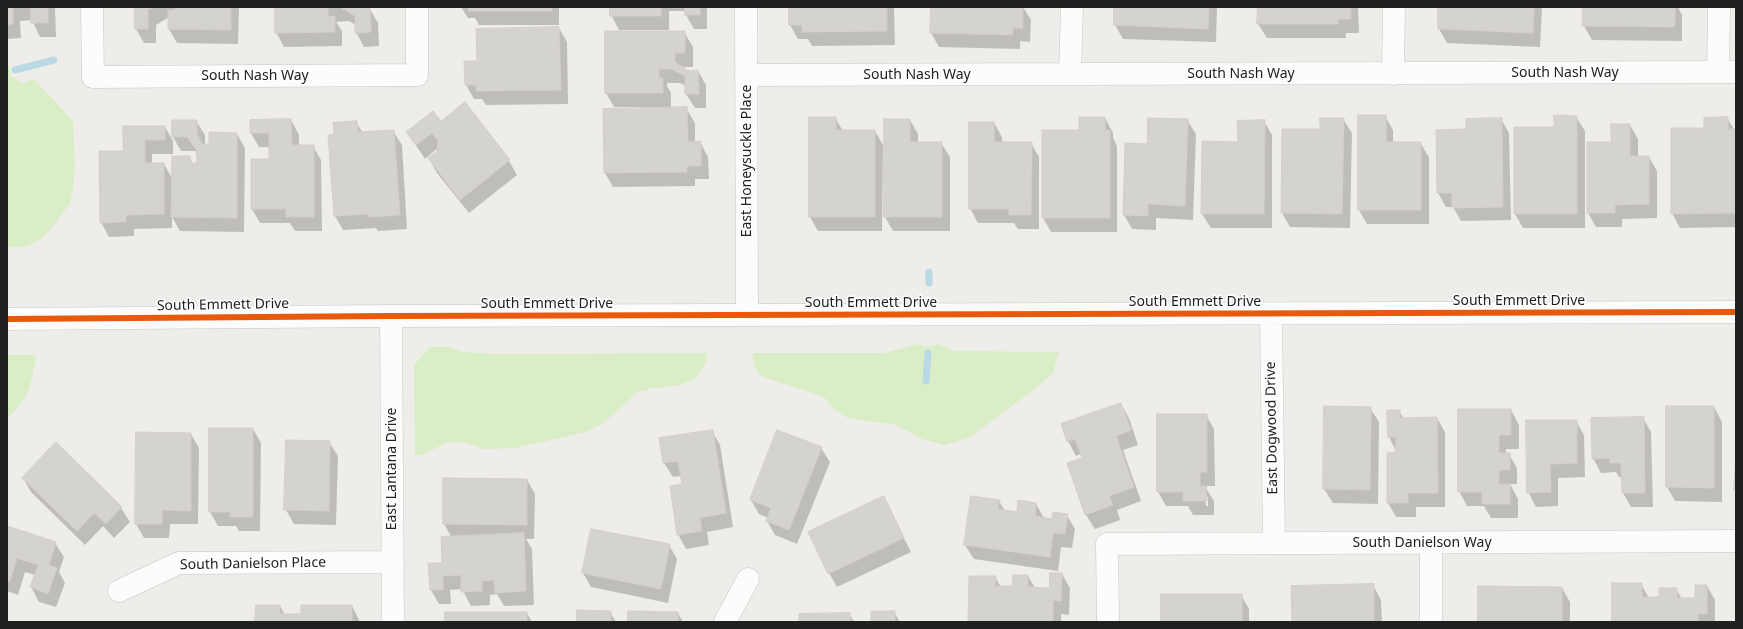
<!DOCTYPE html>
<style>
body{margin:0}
#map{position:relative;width:1743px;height:629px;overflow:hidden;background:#eeede9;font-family:"Noto Sans",sans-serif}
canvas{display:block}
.frame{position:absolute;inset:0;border:8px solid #202020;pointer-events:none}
</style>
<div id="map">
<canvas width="1743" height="629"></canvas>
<div class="frame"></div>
</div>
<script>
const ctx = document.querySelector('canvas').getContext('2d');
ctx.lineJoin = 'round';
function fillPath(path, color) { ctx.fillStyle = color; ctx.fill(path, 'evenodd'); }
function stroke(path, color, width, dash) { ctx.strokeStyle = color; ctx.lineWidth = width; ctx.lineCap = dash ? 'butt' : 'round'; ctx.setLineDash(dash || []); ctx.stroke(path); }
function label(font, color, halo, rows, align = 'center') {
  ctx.font = font + ' "Noto Sans",sans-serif'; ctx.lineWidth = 3; ctx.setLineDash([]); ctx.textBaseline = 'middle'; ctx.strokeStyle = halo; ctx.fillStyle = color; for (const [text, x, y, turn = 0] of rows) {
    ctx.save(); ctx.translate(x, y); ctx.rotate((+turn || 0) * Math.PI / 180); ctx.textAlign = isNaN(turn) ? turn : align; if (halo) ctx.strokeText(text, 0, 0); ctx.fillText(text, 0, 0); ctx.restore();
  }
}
fillPath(new Path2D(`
 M7,56l4,20 11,7 12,-4 39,42c1,26 4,52 -2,78 -1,5 -6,11 -9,15 -15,21 -27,36 -55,33z
 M918,344l7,3 14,-3 14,7 106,1 -6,21 -17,15 -67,50 -25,7 -22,-6 -26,-14 -48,-7 -15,-9 -9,-12 -64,-21 -6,-11 -2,-12h133z
 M430,347h18l15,5 35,2 210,-1 -3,11 -11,16 -18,6 -22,2 -16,4 -36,32 -16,8 -71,16 -31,1 -21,-7 -17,1 -26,13 -5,-2 -1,-89z
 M7,355h29c-4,28 -7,45 -29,63z`), '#d9eec6');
fillPath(new Path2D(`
 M7,7h48l1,30h-16l-8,-17 -12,1 1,17 -14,1z
 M136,7h103l-1,37 -61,-1 -8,-14v-12l-13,8v18h-12l-8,-14z
 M276,7h80l14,2 8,14 1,23 -15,1 -8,-15v-7l-7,-4 -13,1 6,9v15l-58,1 -8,-15z
 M461,7h98v18h-80l-4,-7h-7z
 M611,7h96v22h-13l-8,-14v-4h-17v19h-50l-8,-15z
 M790,7h104l1,38 -83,1 -4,-7h-10l-8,-14z
 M932,7h91l8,13 -1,22 -10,-1v8l-81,-2 -8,-14z
 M1115,7h102l-1,35 -93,-3 -8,-14z
 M1259,7h99l1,26h-13v5h-79l-9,-14z
 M1439,7h103l-2,40 -93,-4 -8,-14z
 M1584,7h94l4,8v26l-90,-1 -8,-14z
 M559,28l8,14 1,62 -82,1 -4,-6h-8l-8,-14 12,-23z
 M684,32l9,15v20h-12l8,5 9,-1 8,14v23h-11l-9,-14v-8l-6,-3h-13v3l4,7v16l15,-1 9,15v19h5l8,15 1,22h-14v7l-82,1 -8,-14 50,-66h-41l-8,-14z
 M464,104l45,57 8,14 -48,38 -32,-40 -8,-14 9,-7v-4l-13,11 -18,-27 34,-10z
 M1359,116h26l8,14v13h27l9,14v67h-62l-8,-14z
 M1576,117l9,14v97h-62l-8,-14 40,-86z
 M835,118l8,13h32l8,14 -1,86h-64l-8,-14z
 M1105,118l8,15v5l4,8v86h-66l-8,-14 37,-87z
 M1727,118l9,14v95l-56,1 -8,-15 33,-84z
 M1343,119l9,14 -2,95 -60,-1 -8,-14 1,-83h38z
 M1501,119l8,14 2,87 -50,1 -8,-14h-7l-8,-14 29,-63z
 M291,120l8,15v11h14l8,14 1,71h-27l-5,-8h-30l-8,-14 18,-49v-13h-11l-8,-14v-12z
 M910,120l8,14v9h23l9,14v74h-57l-8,-14z
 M1187,120l9,14 -3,86 -37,-2v12l-24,-1 -8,-14 24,-70z
 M196,121l9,14v10h5l27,-11 8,14 -1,84 -64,-1 -8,-14v11l-38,1v7l-25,1 -8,-15 24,-70 40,-25 8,14v13h-21v10h12l9,16 16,-23 4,7h5l-2,-13h-15l-8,-14z
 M1264,121l8,14v93h-61l-9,-14 1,-72 36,1z
 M356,122l7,11 30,-2 9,14 5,84 -29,2 -2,-3 -33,2 -8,-14 -6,-80 6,-1z
 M994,123l8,14v6h29l8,14v72h-21l-4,-6h-36l-8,-15z
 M1630,125l8,14v18h11l8,14v47l-35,1v8h-26l-8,-14v-70h24z
 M1121,404l8,14 9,27 -15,5 18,51 -24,9 3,10 -25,9 -9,-14 -18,-51 15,-6 -1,-5 -6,3 -8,-15z
 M1325,407l45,1 9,14 -1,82 -45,-1 -9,-14z
 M1667,407h47l8,15v80l-47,-1 -8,-14z
 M1511,410l8,15v24h-13v5h3l8,14v16h-7l8,15v19h-27l-7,-12h-17l-8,-15z
 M1388,411h11l5,8 33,-1 8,14v75h-29v10h-20l-8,-14 9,-50 -8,-16z
 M1206,415l8,14 1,57h-8v4l7,11v14h-21l-5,-9h-22l-8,-14zM1205,495l3,2v9h-2z
 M1643,418l8,14 2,75h-22l-8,-14v-16h-4l-3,-5 -15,1 -8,-15z
 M1576,421l8,14 1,42 -27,1v28l-22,1 -8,-15z
 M253,429l8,14 -1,88h-21l-3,-5h-18l-8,-14z
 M712,431l8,14 13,82 -26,5 2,13 -23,4 -8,-15 5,-50 -2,-8 -8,1 -9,-14 -3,-24z
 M191,434l8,14 -1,76h-28l-1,14h-25l-8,-14z
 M329,442l9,14 -2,69 -42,-1 -8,-14z
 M56,444l65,64 9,14 -16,16 -11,-12 -18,19 -54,-53 -8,-14z
 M821,448l9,14 -33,82 -22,-9 -8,-14 1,-3 -9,-4 -8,-14z
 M527,480l8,14 -1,45h-8l6,10 2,56 -30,1 -7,-12 -7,1v10l-19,1 -9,-17 -12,1 1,14h-12l-8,-14 -2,-26h14l9,-26 -8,-14z
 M883,497l28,55 -74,35 -8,-14z
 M999,501l6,10 13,2 18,-9 8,14 9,2 14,-5 8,14 -3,19 -11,-1 -3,24 -84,-12 -9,-14z
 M7,527l48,16 9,14 -5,15 6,11 -9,24 -17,-5 -8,-15 4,-12 -10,-3 -7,23 -11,-4z
 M669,545l8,14 -9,44 -77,-16 -8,-14z
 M1062,574l8,14 -1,27 -8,-1v8h-92l26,-45 6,10h12l15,-11 7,12 15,1z
 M1641,584l8,14h11l16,-9 6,10h14l11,-13 8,14v22h-102z
 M1373,585l8,15 1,22h-89z
 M1562,588l8,14v20h-92z
 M1241,595l8,14v13h-87z
 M280,606l5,9h17l50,-9 8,16h-104z
 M610,612l6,10h-38z
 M894,612l6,10h-28z
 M527,613l5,9h-86z
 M678,613l5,9h-54z
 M849,614l5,8h-54z`), '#0003');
stroke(new Path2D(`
 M15,70l39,-10
 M929,283v-11
 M926,381l2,-28`), '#bad9e4', 7);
const building = new Path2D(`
 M7,7h6v17l-6,1z
 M31,7h17v16h-17z
 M135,7h19l-6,3v19h-13z
 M175,7h56v23l-63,-1v-19h7z
 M275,7h83l12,1 1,24 -16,1v-17l-15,-9 -12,1v9l7,-1v16l-60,1z
 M469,7h83v4h-83z
 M610,7h51v9h-51z
 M685,7h15v8h-15z
 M789,7h98v24l-85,1v-7h-13z
 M931,7h92v21h-10l-1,7 -82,-2z
 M1114,7h95l-1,22 -94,-4z
 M1258,7h93v12h-13v5h-81z
 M1438,7h96l-1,26 -95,-4z
 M1583,7h92v20l-92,-1z
 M559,27l2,63 -85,1v-6h-11l-1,-24h13l-1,-32z
 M605,31h80v22h-10v9l14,9 9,-1 1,24h-14v-18l-14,-7h-12v9h4v15h-58z
 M465,102l45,58 -50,40 -32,-42 9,-6 1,-11 -6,-8 -16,12 -10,-13 27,-21 8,10z
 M687,107l1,35 13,-1v25h-14v6l-83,1 -1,-64z
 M1358,115h28v27h35v68h-63z
 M1554,115l23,1v98h-63v-87h40z
 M809,117h27v13h39v87h-66z
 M1079,117h26v13h5v88h-68v-88h37z
 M1728,117v12h8v84l-65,1v-86h33v-10z
 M1148,118l40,1 -3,87 -37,-2v12l-25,-1 2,-72 22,1z
 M1320,118h24l-2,96 -61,-1 1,-84h38z
 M1502,118l1,89 -51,1v-15h-15l-1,-63 30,-1v-10z
 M291,119l1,26h22v72h-28v-8h-35v-50h18v-26h-19v-13z
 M884,119h26v23h32v75h-58z
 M172,120h25v14l5,10h7v-12l28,1v85l-66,-1 1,-61h18v7h7v-12l-10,-14h-15z
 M1265,120l-1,94h-63l1,-73 36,1 -1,-21z
 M357,121l1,11 36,-2 6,85 -31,2v-3l-35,2 -6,-81 6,-1 -1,-11z
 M969,122h25v20h38l-1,73h-22v-6h-40z
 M1611,124h19v32h19v48l-34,1v8h-28v-71h24z
 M123,126h42v14h-20v23h19v51l-38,1v7l-26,1 -1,-72h24z
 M1121,403l10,27 -15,6 18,51 -25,9 4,9 -28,10 -18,-52 15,-5 -7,-19 -8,3 -6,-18z
 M1324,406l47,1 -1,83 -47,-1z
 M1666,406h48v82l-48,-1z
 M1458,409h53v26h-12v18h11v17h-11v14h11v20h-28v-12h-24z
 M1387,410h13v8l37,-1 1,76h-30v10h-21v-50l9,-1v-15h-8z
 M1157,414h50v58h-7v14h6l1,15h-24v-9h-26z
 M1644,417l1,76h-23l-1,-30h-11v-5l-18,1 -1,-41z
 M1526,420h51v43l-27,1 1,28 -24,1z
 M209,428h44v89h-23v-5h-21z
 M713,430l13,83 -26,5 2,13 -25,4 -7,-49 12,-2 -4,-23 -15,2 -4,-25z
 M777,430l45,17 -33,83 -23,-9 5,-13 -21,-8z
 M136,432l55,1v78l-29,-1v14h-27z
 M286,440l44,1 -1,70 -45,-1z
 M56,442l66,65 -16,17 -12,-11 -17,18 -55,-53z
 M1736,457v33h-2z
 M443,478l84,1v46l-84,-1z
 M884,496l20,42 -76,36 -20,-42z
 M971,496l29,4 -2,9 19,3 1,-12 18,3 -1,13 17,3 1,-7 15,2 -3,20 -12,-1 -3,24 -86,-12z
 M7,526l49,16 -7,23 8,3 -9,26 -18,-7 8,-22 -21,-7 -7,23 -3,-1z
 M591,529l79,15 -9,45 -79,-16z
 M524,533l2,58 -31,2 -1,-13 -12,1v10l-21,1v-17l-18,1v14h-13l-2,-27h14l-1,-26z
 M1050,573h12l-1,28 -8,-1v22h-85l1,-46h27l-1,10h17l1,-11h15v12l21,1z
 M1612,583h30v14h17v-9h18v10h18v-13h12v29h-9v8h-86z
 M1374,584v38h-82l-1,-36z
 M1478,586l84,1v35h-84z
 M1161,594h81v28h-81z
 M256,605h24v9h21v-9h51v17h-97z
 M577,610l34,1v11h-34z
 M628,611l50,1v10h-50z
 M895,611v11h-24v-10z
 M445,612h82v10h-82z
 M850,613v9h-51v-8z`);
fillPath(building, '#d5d3d0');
stroke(building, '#d2ceca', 1);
const minor = new Path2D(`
 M92,7l1,70 324,-2v-68
 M746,7l1,308
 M1718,72l1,-65
 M1070,74l2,-67
 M1393,74l1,-67
 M746,75l990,-3
 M1271,314l3,229
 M391,316l2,306
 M7,319l384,-3 1345,-4
 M1431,543v79
 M119,591l60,-28 214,-1
 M725,622l23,-43
 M1108,622l-1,-78 629,-3`);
stroke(minor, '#c7c6c5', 23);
stroke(minor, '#fcfcfc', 22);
stroke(new Path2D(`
 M7,319l384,-3 1345,-4`), '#e8590c', 6);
label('14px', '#202020', '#fff', [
 ["South Nash Way",1565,73],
 ["South Nash Way",1241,74],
 ["South Nash Way",917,75],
 ["South Nash Way",255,76],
 ["East Honeysuckle Place",747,161,-90],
 ["South Emmett Drive",1519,301],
 ["South Emmett Drive",1195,302],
 ["South Emmett Drive",871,303],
 ["South Emmett Drive",547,304],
 ["South Emmett Drive",223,305,-1],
 ["East Dogwood Drive",1272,428,-91],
 ["East Lantana Drive",392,469,-90],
 ["South Danielson Way",1422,543],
 ["South Danielson Place",253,564,-1]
]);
</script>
